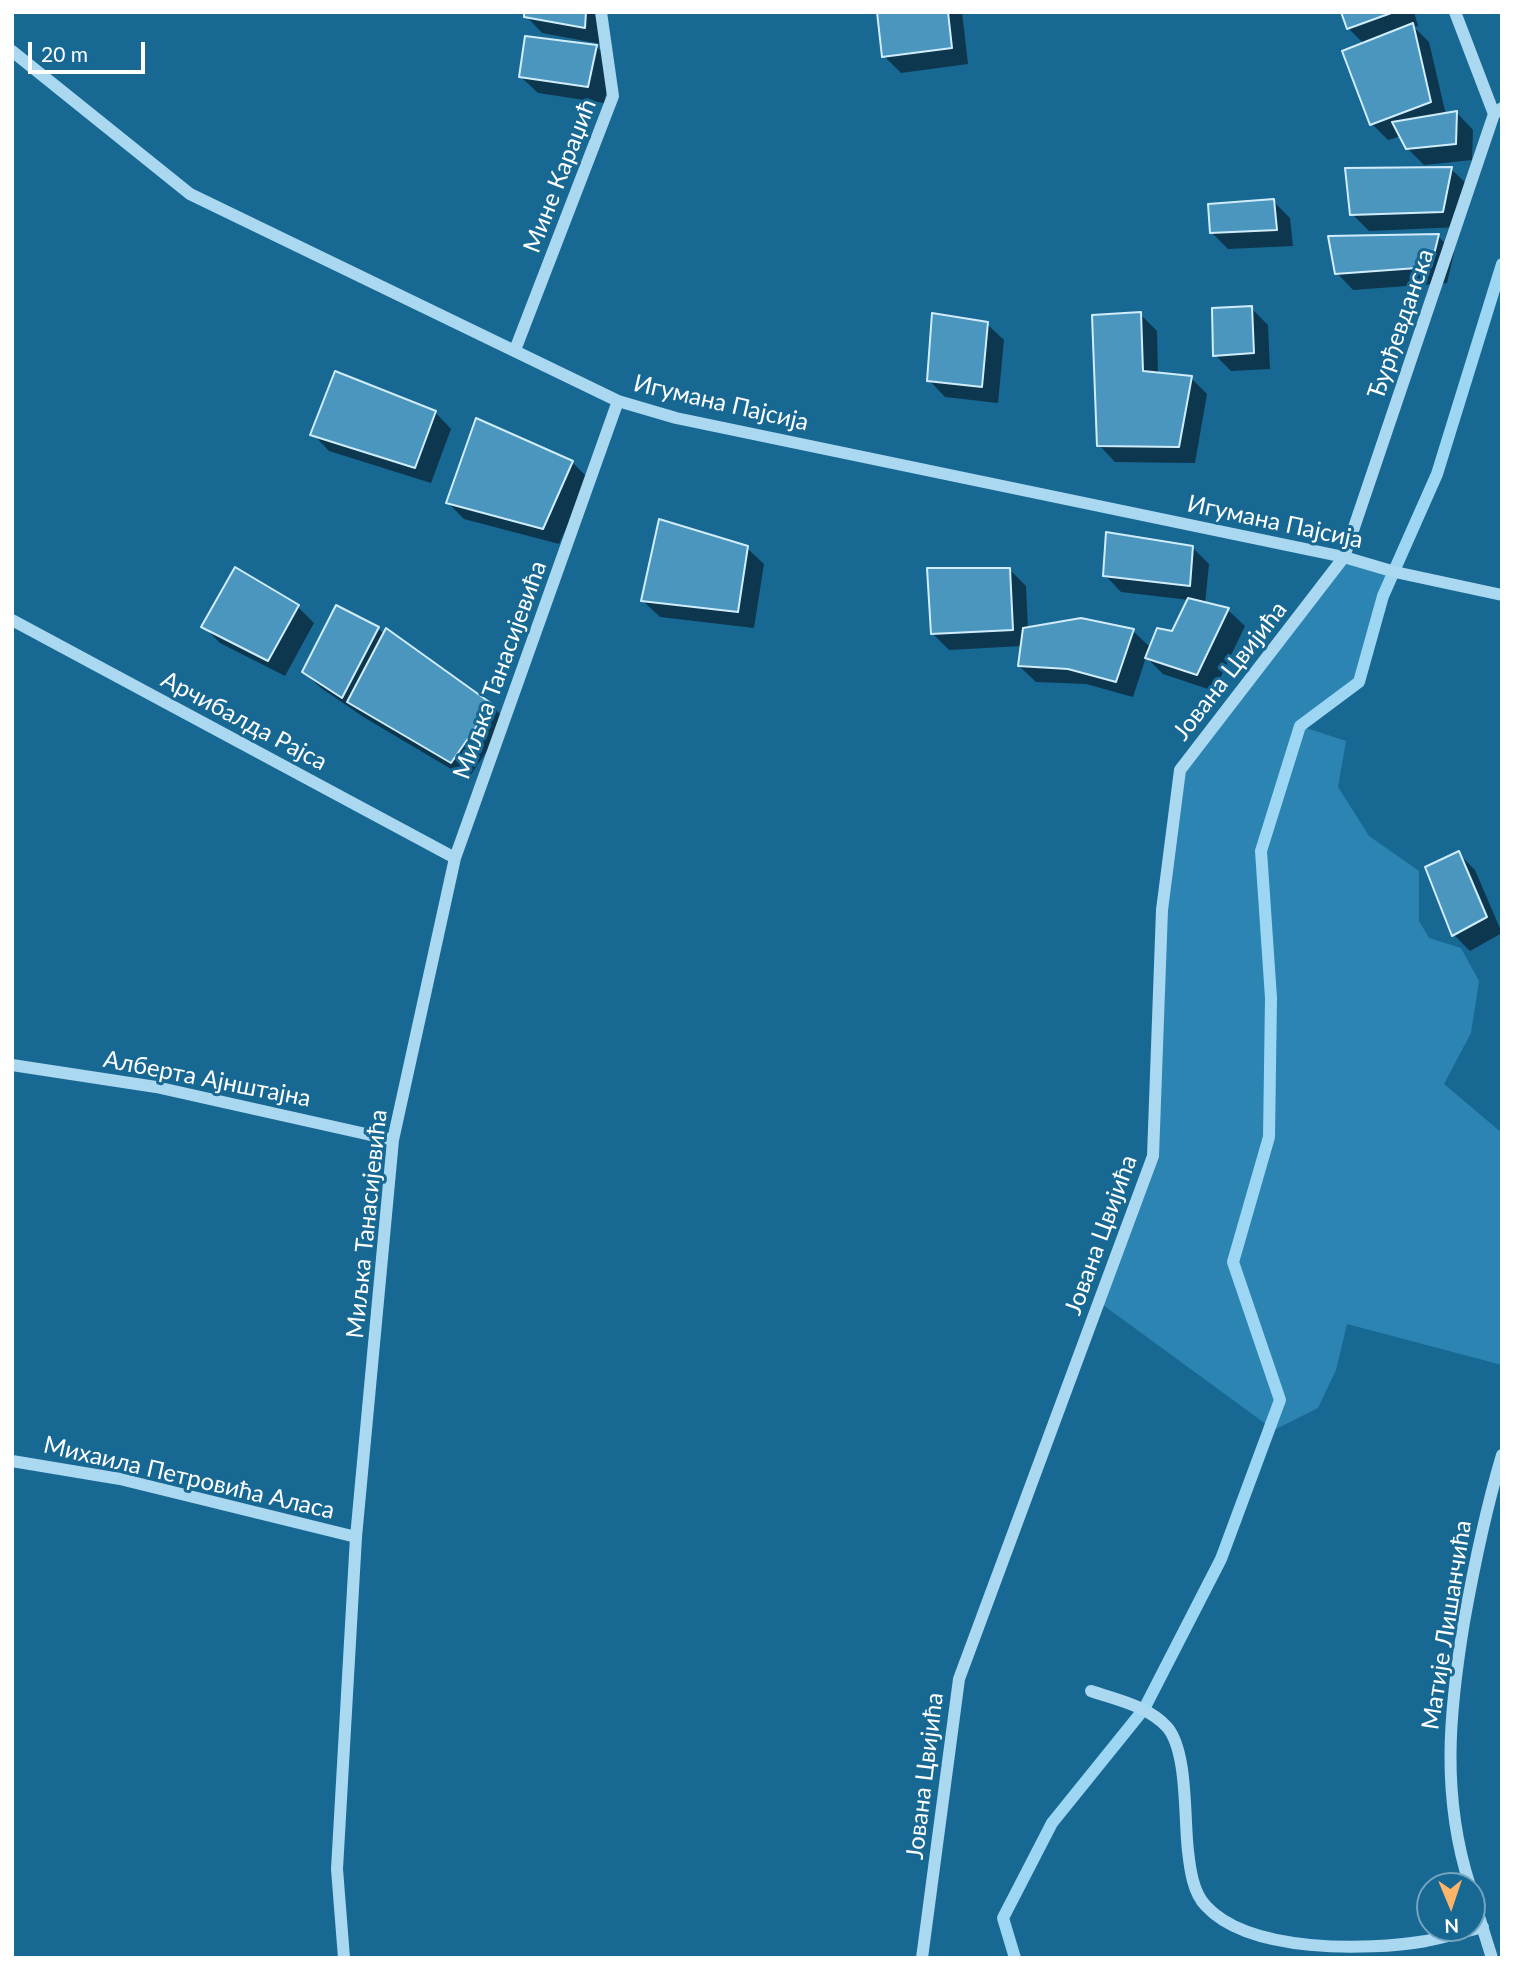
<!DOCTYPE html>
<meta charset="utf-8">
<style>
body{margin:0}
#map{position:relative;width:1514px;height:1970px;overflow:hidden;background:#186894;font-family:Lato,sans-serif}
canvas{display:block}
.frame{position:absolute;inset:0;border:14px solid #fff;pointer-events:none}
.north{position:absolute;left:1416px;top:1872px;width:70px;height:70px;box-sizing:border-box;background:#186894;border:2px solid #74a4bf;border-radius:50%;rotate:178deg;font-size:19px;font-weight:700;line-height:28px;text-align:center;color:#fff}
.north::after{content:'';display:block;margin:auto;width:24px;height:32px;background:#ffb569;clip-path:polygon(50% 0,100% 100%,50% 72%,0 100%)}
.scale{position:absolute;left:28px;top:42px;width:117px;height:32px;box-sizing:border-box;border:4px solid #fff;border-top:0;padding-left:9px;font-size:21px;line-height:24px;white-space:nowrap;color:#fff;-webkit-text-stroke:5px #186894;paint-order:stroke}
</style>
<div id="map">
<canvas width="1514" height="1970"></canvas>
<div class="frame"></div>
<div class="north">N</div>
<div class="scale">20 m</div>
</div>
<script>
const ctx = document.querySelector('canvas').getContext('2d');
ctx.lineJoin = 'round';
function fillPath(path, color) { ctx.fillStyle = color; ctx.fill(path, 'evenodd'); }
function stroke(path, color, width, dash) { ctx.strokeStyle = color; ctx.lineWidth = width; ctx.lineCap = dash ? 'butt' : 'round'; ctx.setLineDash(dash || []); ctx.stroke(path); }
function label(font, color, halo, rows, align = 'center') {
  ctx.font = font + ' Lato,sans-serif'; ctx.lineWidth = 6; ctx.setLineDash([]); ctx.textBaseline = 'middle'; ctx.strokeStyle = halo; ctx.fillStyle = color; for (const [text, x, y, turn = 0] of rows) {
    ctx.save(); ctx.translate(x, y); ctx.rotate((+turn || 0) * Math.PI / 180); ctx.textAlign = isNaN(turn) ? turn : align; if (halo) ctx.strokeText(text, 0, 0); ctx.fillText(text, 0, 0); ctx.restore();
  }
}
fillPath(new Path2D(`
 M1344,557l51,15 -12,24 -24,86 -59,44 46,15 -8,46 31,49 50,35v50l10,17 32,10 18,33 -8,52 -27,51 58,49v232l-155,-41 -11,46 -18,38 -44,22 -175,-128 54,-146 9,-246 18,-140z`), '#2c84b3');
fillPath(new Path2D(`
 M526,12h77l-2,32 -59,-11 -16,-17z
 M879,12h83l6,52 -67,9 -17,-17z
 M1343,12h71l4,14 -4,1 15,15 17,73 11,-2 16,17 -1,30 -48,5 -17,-17 -6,-12 -13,4 -16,-16 -8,-80 -16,-16z
 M596,46l17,17 -9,40 -66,-10 -17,-16z
 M1451,169l17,16 -8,42 -91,4 -17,-17z
 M1273,201l17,17 3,28 -65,3 -16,-16z
 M1438,236l16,17 -7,30 -94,7 -16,-17z
 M1251,308l17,17 2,44 -39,2 -16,-16z
 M1140,314l17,17 1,43 33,4 16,16 -12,69 -80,-1 -16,-17z
 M987,324l17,16 -6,63 -53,-6 -16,-17z
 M435,412l16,17 -20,54 -102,-32 -16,-17z
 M572,462l17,17 -30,65 -95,-25 -16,-16z
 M747,548l17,16 -10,64 -94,-11 -17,-16z
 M1193,548l16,16 -4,40 23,6 17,16 -31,65 -51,-17 -17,-17 -13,40 -47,-13 -50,-2 -17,-16 3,-20 -73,4 -17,-17 77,-64 17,17 2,43 105,2 18,17 22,-15 16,-33 -68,-8 -16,-17z
 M298,607l16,16 -29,53 -65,-33 -16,-16z
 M378,629l113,76 16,16 -39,58 -103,-61 -44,-30 -17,-16z
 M1458,853l17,17 27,63 -32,18 -16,-16z`), '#0007');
stroke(new Path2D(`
 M1015,1958l-12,-40 49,-95 92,-114 77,-150 59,-159 -47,-138 36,-125 2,-139 -10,-147 39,-125 59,-44 24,-86 54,-122 65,-210`), '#9cd6f2', 12);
const building = new Path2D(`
 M524,12h62l-1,16 -61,-11z
 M877,12h71l4,36 -70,9z
 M1341,12h53l-47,17z
 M1413,23l18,79 -61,23 -28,-74z
 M525,36l72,9 -9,42 -69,-10z
 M1457,111l-1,33 -50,5 -14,-27z
 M1452,167l-9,45 -93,3 -5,-47z
 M1274,199l3,31 -67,3 -2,-29z
 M1439,234l-8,33 -96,7 -7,-38z
 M1252,306l2,47 -41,3 -1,-48z
 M1141,312l2,59 49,5 -13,71 -82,-1 -5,-131z
 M932,313l56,9 -6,65 -55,-6z
 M335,371l101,40 -21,57 -105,-33z
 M476,418l97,43 -30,68 -97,-26z
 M659,519l89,27 -10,66 -97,-11z
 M1106,532l87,14 -3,40 -87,-10z
 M235,567l64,38 -31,56 -67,-34z
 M927,568h83l3,62 -82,4z
 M1188,598l41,10 -32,67 -52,-17 12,-30 15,3z
 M336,605l43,22 -37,71 -40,-26z
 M1081,618l53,11 -18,53 -48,-13 -50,-3 5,-38z
 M386,628l106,76 -41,59 -104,-61z
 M1459,851l28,66 -35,19 -27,-69z`);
fillPath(building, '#4a96bf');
stroke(building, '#d1edfb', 2);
stroke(new Path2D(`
 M1455,12l39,102
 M12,51l178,143 428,207 58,17 668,139 51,15 107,23
 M515,350l98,-254 -12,-84
 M12,620l443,238
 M12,1065l144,22 237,53
 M12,1461l108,18 236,58
 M1091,1691c26,9 57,15 76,36 21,24 17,92 21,124 2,18 5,42 18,55 43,47 161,45 220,35 19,-4 38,-9 57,-14
 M1470,1886c-29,-90 -21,-173 -6,-264 10,-56 22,-113 38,-167
 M1472,1894l20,64
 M344,1958l-7,-89 19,-332 37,-397 62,-282 163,-457
 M922,1958l37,-279 194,-523 9,-246 18,-140 164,-213 150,-443 8,-6`), '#aad8f0', 12);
label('24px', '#fff', '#186894', [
 ["Мине Караџић",560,176,-69],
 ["Ђурђевданска",1401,324,-71],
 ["Игумана Пајсија",721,403,13],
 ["Игумана Пајсија",1275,522,12],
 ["Миљка Танасијевића",500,670,-70],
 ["Јована Цвијића",1230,671,-52],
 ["Арчибалда Рајса",244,721,28],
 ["Алберта Ајнштајна",207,1079,11],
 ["Миљка Танасијевића",367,1224,-84],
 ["Јована Цвијића",1101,1235,-70],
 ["Михаила Петровића Аласа",189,1478,13],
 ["Матије Лишанчића",1447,1625,-81],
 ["Јована Цвијића",925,1776,-83]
]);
</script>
